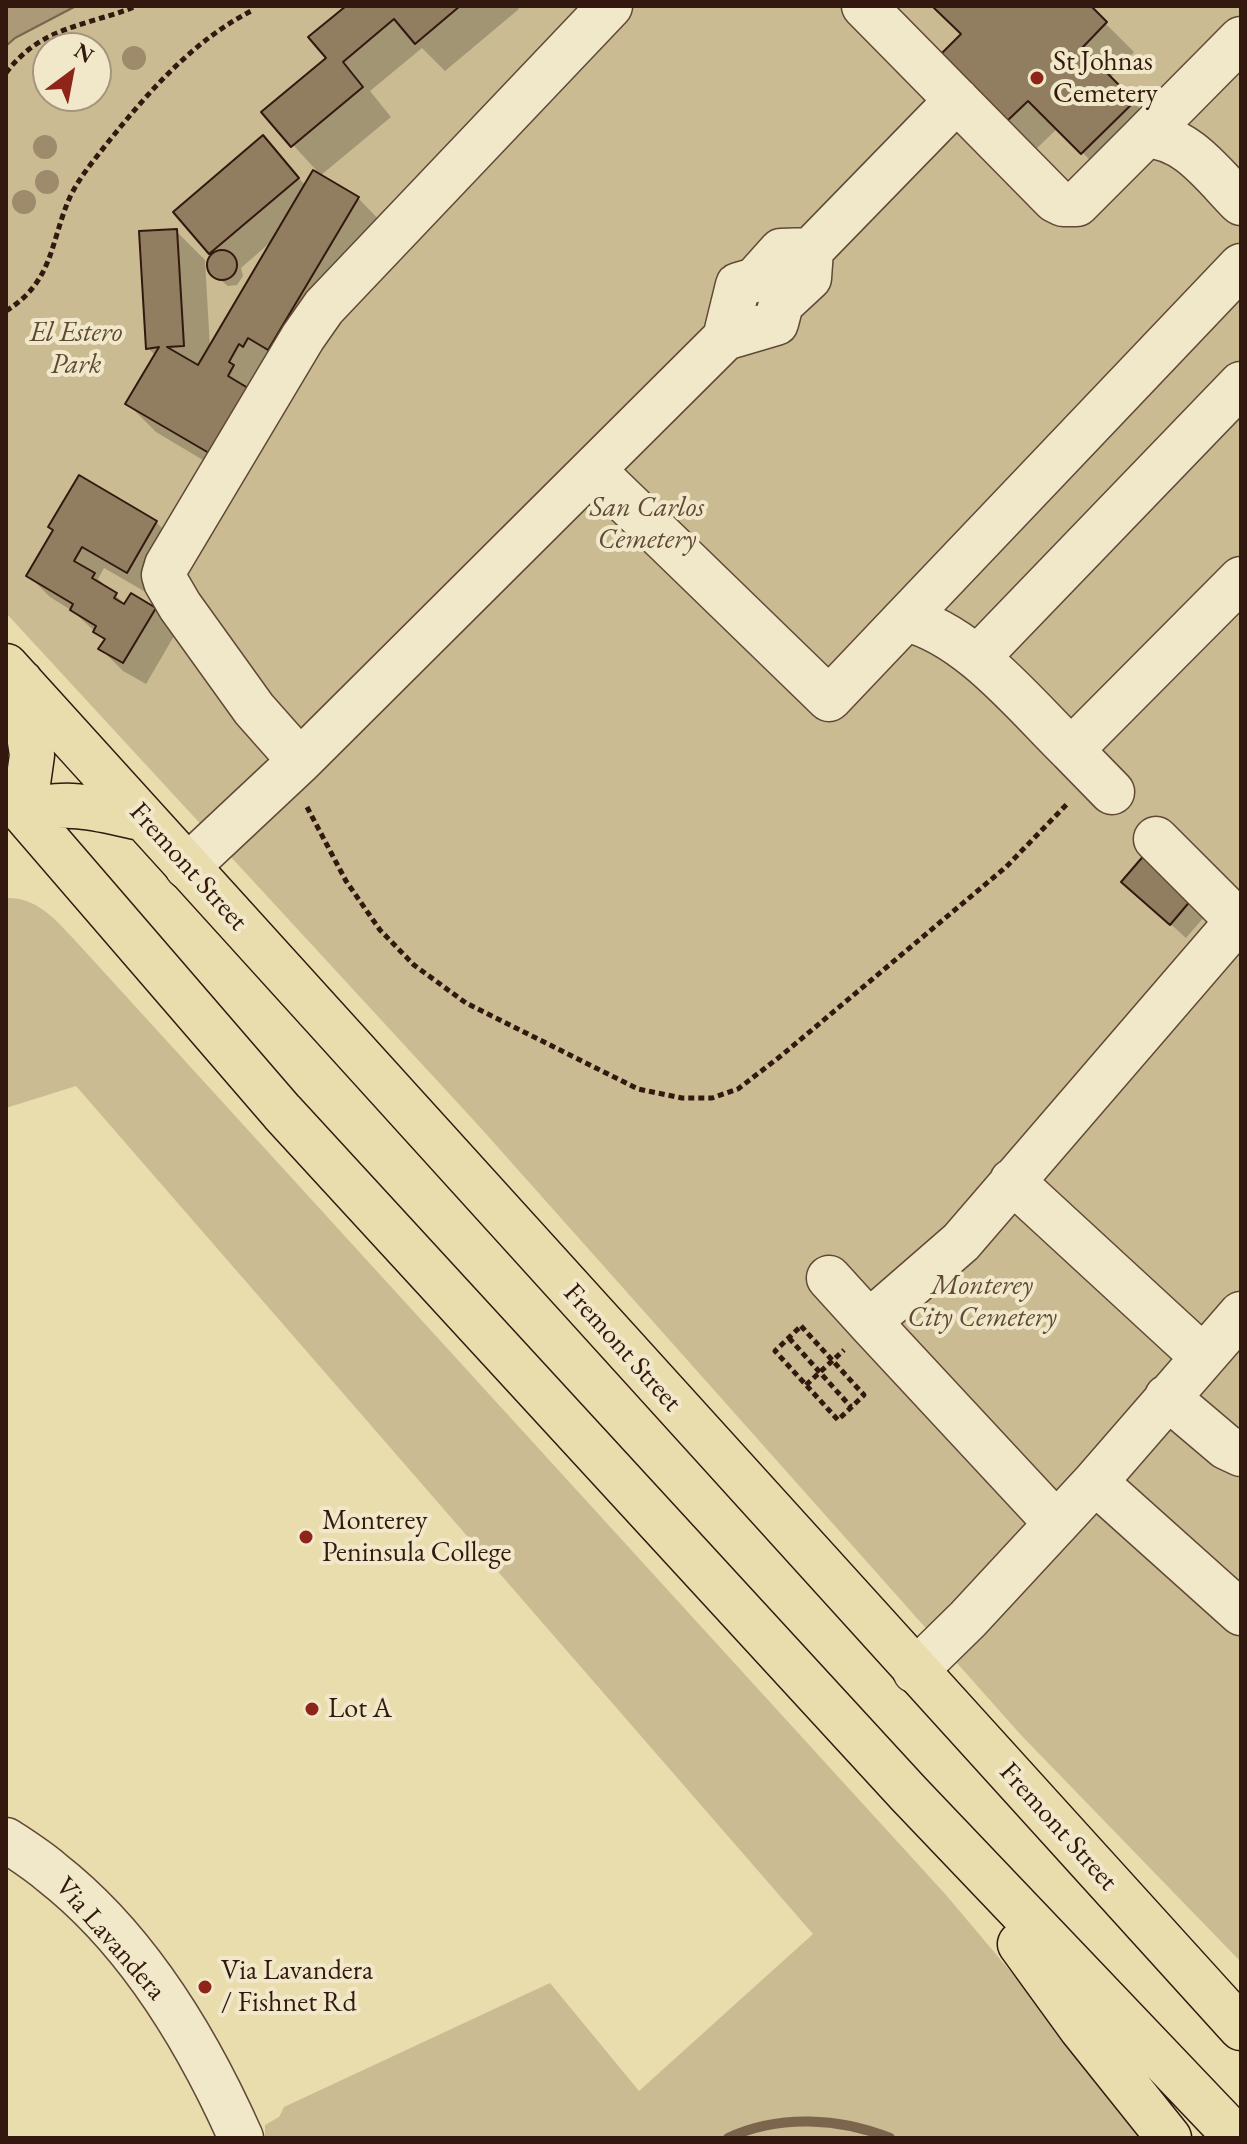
<!DOCTYPE html>
<style>
body{margin:0}
#map{position:relative;width:1247px;height:2144px;overflow:hidden;background:#e9dcad;font-family:"EB Garamond",serif}
canvas{display:block}
.frame{position:absolute;inset:0;border:8px solid #32180e;pointer-events:none}
.north{position:absolute;left:32px;top:32px;width:80px;height:80px;box-sizing:border-box;background:#f1e8ca;border:2px solid #a5957f;border-radius:50%;rotate:32deg;font-size:22px;font-weight:700;line-height:32px;text-align:center;color:#32180e}
.north::after{content:'';display:block;margin:auto;width:28px;height:36px;background:#8f2418;clip-path:polygon(50% 0,100% 100%,50% 72%,0 100%)}
</style>
<div id="map">
<canvas width="1247" height="2144"></canvas>
<div class="frame"></div>
<div class="north">N</div>
</div>
<script>
const ctx = document.querySelector('canvas').getContext('2d');
ctx.lineJoin = 'round';
function fillPath(path, color) { ctx.fillStyle = color; ctx.fill(path, 'evenodd'); }
function stroke(path, color, width, dash) { ctx.strokeStyle = color; ctx.lineWidth = width; ctx.lineCap = dash ? 'butt' : 'round'; ctx.setLineDash(dash || []); ctx.stroke(path); }
function label(font, color, halo, rows, align = 'center') {
  ctx.font = font + ' "EB Garamond",serif'; ctx.lineWidth = 8; ctx.setLineDash([]); ctx.textBaseline = 'middle'; ctx.strokeStyle = halo; ctx.fillStyle = color; for (const [text, x, y, turn = 0] of rows) {
    ctx.save(); ctx.translate(x, y); ctx.rotate((+turn || 0) * Math.PI / 180); ctx.textAlign = isNaN(turn) ? turn : align; if (halo) ctx.strokeText(text, 0, 0); ctx.fillText(text, 0, 0); ctx.restore();
  }
}
fillPath(new Path2D(`
 M6,6h1235v1956l-220,-227 -542,-609 -473,-513zM48,48h48v48h-48z
 M6,898c29,-1 46,18 65,38l875,959 205,243h-886v-13l14,-8 5,-10 266,-124 89,108 174,-157 -737,-848 -70,22z`), '#cabb92');
const water = new Path2D(`
 M6,6h70l-61,32 -9,8z`);
fillPath(water, '#ab9977');
stroke(water, '#7b654d', 2);
fillPath(new Path2D(`
 M349,6h168l2,3 -74,62 -23,-23 -52,43 21,26 -71,59 38,22 28,29 -148,254 -82,-49 -28,-28 28,-48 -8,-8 28,-117 29,29 5,88 63,-108 -32,28 2,8 -6,9 -9,1 -17,-13 -3,-9 5,-9 -37,-43 86,-74 44,48 10,-16 -52,-57 65,-54z
 M935,6h153l46,46 -24,26 52,53 -51,50 -53,-53 -23,22 -93,-94 21,-22z
 M156,522l22,22 -29,50 -45,-26 -6,11 28,26 29,4 22,22 -31,53 -23,-13 -22,-22 4,-8 -31,-29 -24,-15 -22,-22 27,-44z
 M1124,882l87,27 -25,29z`), '#0003');
stroke(new Path2D(`
 M728,2138c51,-24 112,-20 162,0`), '#7b654d', 10);
const building = new Path2D(`
 M346,6h114l-45,38 -21,-25 -51,43 20,25 -72,60 -30,-35 65,-54 -18,-21z
 M932,6h159l16,16 -25,26 53,53 -54,53 -53,-53 -23,22 -66,-67 22,-22z
 M263,135l36,43 -90,76 -36,-42z
 M313,170l46,27 -91,153 -20,-12 -5,9 -4,-3 -10,18 5,3 -6,11 20,12 -39,65 -84,-49 34,-57 -13,2 -7,-118 38,-2 7,117 -17,1 31,18z
 M207 265a15 15 0 1 1 30 0a15 15 0 1 1-30 0Z
 M79,475l78,46 -30,52 -45,-26 -8,14 21,12 -3,5 25,15 -3,5 10,6 7,-11 25,15 -33,55 -25,-14 7,-10 -12,-7 3,-6 -26,-16 3,-6 -47,-28 27,-46 -5,-3z
 M1146,853l51,40 -27,32 -49,-43z`);
fillPath(building, '#917e61');
stroke(building, '#32180e', 2);
const minor = new Path2D(`
 M864,6l191,194 8,4h14l68,-68c41,-1 69,40 96,67
 M1145,136l96,-97
 M725,338l13,-53 17,-5 26,-29 30,-1
 M594,471l235,228 76,-80c63,14 120,86 166,131l170,-171
 M905,619l336,-353
 M977,658l264,-274
 M1071,750l41,42
 M300,761l-46,-52 -74,-103 -14,-24 -2,-7 3,-10 136,-228 21,-30 286,-301
 M1156,839l82,82
 M187,867l113,-106 425,-423 51,-15 5,-19 28,-26 2,-28 146,-150
 M1012,1181l191,176
 M829,1278l40,44
 M1167,1397l59,50 15,7
 M1095,1482l146,131
 M1055,1522l-186,-200 92,-80 280,-325
 M915,1671l53,-52 127,-137 146,-168
 M6,1840c15,10 31,20 45,32 86,67 146,167 190,266`);
const major = new Path2D(`
 M6,666l1235,1362
 M21,682l11,73 -8,57
 M6,792l276,320 627,682 328,344
 M24,812c45,-13 76,-3 120,7
 M1020,1944l61,84 88,110`);
stroke(minor, '#604936', 47);
stroke(major, '#32180e', 47);
stroke(new Path2D(`
 M6,73c35,-47 81,-47 131,-67
 M6,311c48,-30 44,-69 64,-114 10,-21 25,-38 39,-56 41,-51 85,-101 144,-131
 M307,807l39,74 34,49 34,35 52,38 172,86 44,9h30l26,-9 44,-34 224,-188 63,-65
 M801,1326l63,69 -26,25 -63,-69z
 M789,1338l62,69
 M806,1385l38,-35`), '#32180e', 5, [6, 4]);
stroke(minor, '#f1e8ca', 44);
stroke(major, '#e9dcad', 44);
ctx.fillStyle = '#9e8b6c';
for (const [x, y] of [
 [134,58],
 [45,147],
 [47,182],
 [24,202]
]) { ctx.beginPath(); ctx.arc(x, y, 12, 0, 2 * Math.PI); ctx.fill(); }
for (const [x, y, r, color] of [
 [1037,78,8,"#8f2418"],
 [306,1537,8,"#8f2418"],
 [312,1709,8,"#8f2418"],
 [205,1987,8,"#8f2418"]
]) { const dot = new Path2D(); dot.arc(x, y, r, 0, 2 * Math.PI); ctx.fillStyle = color; ctx.fill(dot); stroke(dot, '#f1e8ca', 3); }
label('28px', '#32180e', '#f1e8ca', [
 ["St Johnas",1053,62],
 ["Cemetery",1053,94],
 ["Monterey",322,1521],
 ["Peninsula College",322,1553],
 ["Lot A",328,1709],
 ["Via Lavandera",221,1971],
 ["/ Fishnet Rd",221,2003]
], 'left');
label('italic 28px', '#604936', '#f1e8ca', [
 ["El Estero",76,333],
 ["Park",76,365],
 ["San Carlos",647,508],
 ["Cemetery",647,540],
 ["Monterey",982,1286],
 ["City Cemetery",982,1318]
]);
label('28px', '#32180e', '#f1e8ca', [
 ["Fremont Street",188,867,48],
 ["Fremont Street",622,1348,48],
 ["Fremont Street",1058,1827,48],
 ["Via Lavandera",110,1939,49]
]);
</script>
